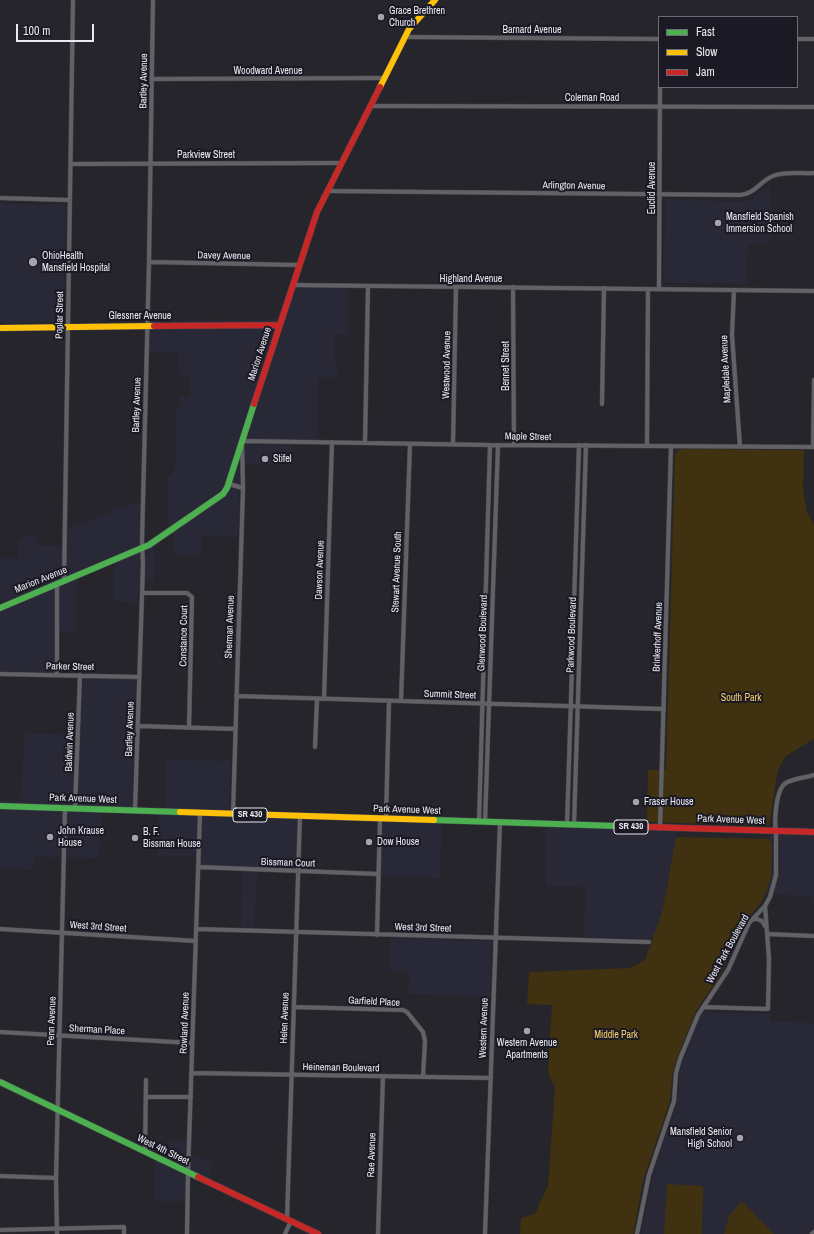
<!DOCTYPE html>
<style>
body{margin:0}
#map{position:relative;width:814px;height:1234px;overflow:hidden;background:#25252b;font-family:"Archivo Narrow",sans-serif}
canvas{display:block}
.legend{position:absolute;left:658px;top:16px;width:140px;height:72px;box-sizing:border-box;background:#1a1924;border:1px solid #6d6c76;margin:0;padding:5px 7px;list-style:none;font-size:12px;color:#e9e9f1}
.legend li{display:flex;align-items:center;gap:8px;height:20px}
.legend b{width:20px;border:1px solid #6d6c76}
.scale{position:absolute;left:16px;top:24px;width:78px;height:18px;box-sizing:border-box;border:2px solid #e9e9f1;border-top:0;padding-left:5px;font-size:12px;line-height:14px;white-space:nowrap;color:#e9e9f1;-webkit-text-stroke:3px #1a1924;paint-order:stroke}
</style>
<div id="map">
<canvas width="814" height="1234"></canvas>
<ul class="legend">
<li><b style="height:5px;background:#4caf50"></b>Fast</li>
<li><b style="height:5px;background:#ffc107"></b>Slow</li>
<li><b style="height:5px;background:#c62828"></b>Jam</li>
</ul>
<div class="scale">100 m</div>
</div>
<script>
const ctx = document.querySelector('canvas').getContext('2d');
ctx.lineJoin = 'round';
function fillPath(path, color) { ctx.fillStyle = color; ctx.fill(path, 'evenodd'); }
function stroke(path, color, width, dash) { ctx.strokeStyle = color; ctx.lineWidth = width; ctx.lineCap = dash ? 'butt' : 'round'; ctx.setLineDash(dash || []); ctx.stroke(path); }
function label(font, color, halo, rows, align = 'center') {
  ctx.font = font + ' "Archivo Narrow",sans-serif'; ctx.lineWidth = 4; ctx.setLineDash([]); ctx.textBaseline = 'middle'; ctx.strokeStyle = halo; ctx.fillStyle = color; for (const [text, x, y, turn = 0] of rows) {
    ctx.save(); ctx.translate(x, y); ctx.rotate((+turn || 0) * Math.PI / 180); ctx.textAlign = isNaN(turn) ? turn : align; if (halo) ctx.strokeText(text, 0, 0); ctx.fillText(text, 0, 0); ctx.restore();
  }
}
fillPath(new Path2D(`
 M770,186l1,57 -23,1 -2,40 -82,-1 1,-84 77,3 9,-3z
 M0,203l66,2 -2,114 -1,3 -63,1z
 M290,281l58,4v49h-14v29h3v14h-19l-1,62h-25l-1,26 -51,-1 -2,73 -37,-2v20h-27v-19l-7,-13 1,-46 7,-7 1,-63h4v-11h10v-21h-11l-1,-23h-30l2,-31 127,-2z
 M135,504h5l-1,40 16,-7 -1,44 -14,1 -3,22 -24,-4 1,-44 -37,15 -1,61 -16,-1 -1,42 -59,-2v-113l19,1v-19l5,-4 12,-1 1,11 31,-1v-16l59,-24z
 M83,677l53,2 -3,130 -31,-1 -3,50 -65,-1 -1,13 -33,-1v-68h20l5,-68 55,2z
 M166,759l65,2 -2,50 74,1 -3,56h-42l-4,59h-13l2,-60 -46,-2v-8l-40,-1 2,-45h6z
 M382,815l60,3 -2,60 -60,-2z
 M546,820l130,4v13l-2,17 -11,55 -10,30 -69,-2 1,-50 -39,-1z
 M769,826l45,1v78h-1l-1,-8 -46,-4 5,-16 1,-33 -3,-5z
 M390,938l102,3 -2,56 -82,-3 1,-23h-20z
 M702,1012l69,2 -1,7 44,2v211h-173l12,-61 24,-71 3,-32z
 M170,1141h20l-1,12 23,10 -2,20 -22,-10v28h-33v-48l14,7z`), '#282837');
fillPath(new Path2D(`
 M682,449l122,1 -1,41 4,22 7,11v215l-28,17 -8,14 -9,56 -122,-4 1,-52h18l9,-315 2,-4z
 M676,837l93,2 3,5 -1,33 -5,16 -6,11 -12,14 -28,57 -24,36 -21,52 -3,14 -2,24 -27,80 -10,53h-113l1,-16 14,-4 13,-29 7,-97 -7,-16 4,-67 -25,-1 2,-32 101,-4 15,-8 18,-51z
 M667,1184l36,2 -1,48h-38z
 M742,1201l32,33h-50l5,-18z`), '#403210');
const street = new Path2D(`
 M405,37l254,2
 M797,39h17
 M152,79l232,-1
 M370,106l444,1
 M71,164l270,-1
 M327,191l413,4c15,-1 20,-14 33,-19 12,-5 28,-2 41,-3
 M0,198l69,2
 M149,262l150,3
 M293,285l521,6
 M513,287l1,158
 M659,289l1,-202
 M734,290l-2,45 8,112
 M602,404l2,-116
 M365,443l3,-157
 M453,444l3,-157
 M647,446l1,-157
 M813,447l1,-67
 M229,484l14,4
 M64,582l9,-582
 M142,593h45l5,4 -3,131
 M0,674l139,3
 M57,675v-91
 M236,696l428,13
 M324,699l8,-257
 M401,701l9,-257
 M138,726l97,3
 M315,747l2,-48
 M75,809l5,-134
 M135,810l8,-246 -1,-22 7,-280 4,-262
 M233,814l10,-326 -1,-47 248,4 324,2
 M386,819l3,-118
 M479,822l11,-377
 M485,822l13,-377
 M567,825l12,-380
 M574,825l12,-380
 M660,828l11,-382
 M198,867l180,7
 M752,920c6,-2 10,-1 13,6
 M0,929l196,12
 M196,929l453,13
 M767,934l47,2
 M377,935l3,-116
 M294,1007l109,3 4,2 16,20 2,9 -2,36
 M703,1007l65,2 1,-50 -4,-53
 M0,1032l192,11
 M192,1073l299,5
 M146,1097h45
 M145,1152l1,-72
 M0,1176l56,2
 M287,1219l13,-403
 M0,1230l124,-3v7
 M57,1234l-1,-56 9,-370
 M187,1234l1,-61 12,-360
 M285,1234l6,-13
 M378,1234l5,-158
 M485,1234l15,-412
 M637,1234l12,-59 25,-74 2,-28 4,-14 18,-44 30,-45 21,-47 16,-17 5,-9 6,-22v-44c-2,-10 0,-43 10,-48 8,-5 19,-5 28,-8
 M812,1234l2,-2`);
const fast = new Path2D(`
 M0,608l149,-63 74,-51 4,-6 27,-84
 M0,806l180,6
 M434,820l183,6
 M0,1082l198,95`);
const slow = new Path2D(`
 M380,87l29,-58 26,-29
 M0,328l154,-2
 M180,812l254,8`);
const jam = new Path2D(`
 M154,326l126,-1
 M254,404l63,-192 63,-125
 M617,826l197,6
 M198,1177l120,57`);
stroke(street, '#434348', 5);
stroke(fast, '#434348', 7);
stroke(slow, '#434348', 7);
stroke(jam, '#434348', 7);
stroke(street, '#616166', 4);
stroke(fast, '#4caf50', 6);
stroke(slow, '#ffc107', 6);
stroke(jam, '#c62828', 6);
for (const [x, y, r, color] of [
 [381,17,4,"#a4a4ac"],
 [718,223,4,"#a4a4ac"],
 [33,262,5,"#a4a4ac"],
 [265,459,4,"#a4a4ac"],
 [636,802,4,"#a4a4ac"],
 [50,837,4,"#a4a4ac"],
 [135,838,4,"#a4a4ac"],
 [369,842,4,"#a4a4ac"],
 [527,1031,4,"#a4a4ac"],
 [740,1138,4,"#a4a4ac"]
]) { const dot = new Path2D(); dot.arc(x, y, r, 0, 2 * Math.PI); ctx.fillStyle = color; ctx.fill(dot); stroke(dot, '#1a1924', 1.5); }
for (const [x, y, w] of [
 [250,815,34],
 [631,827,34]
]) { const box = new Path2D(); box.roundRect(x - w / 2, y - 7, w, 14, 3); ctx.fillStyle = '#1a1924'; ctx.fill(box); stroke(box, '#e9e9f1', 1); }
label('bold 9px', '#e9e9f1', null, [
 ["SR 430",250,815],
 ["SR 430",631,827]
]);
label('10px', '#e9e9f1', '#1a1924', [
 ["Grace Brethren",389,11],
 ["Church",389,23],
 ["Mansfield Spanish",726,217],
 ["Immersion School",726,229],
 ["OhioHealth",42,256],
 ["Mansfield Hospital",42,268],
 ["Stifel",273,459],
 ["Fraser House",644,802],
 ["John Krause",58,831],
 ["House",58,843],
 ["B. F.",143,832],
 ["Bissman House",143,844],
 ["Dow House",377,842],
 ["Western Avenue",527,1043,"center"],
 ["Apartments",527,1055,"center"],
 ["Mansfield Senior",732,1132,"right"],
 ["High School",732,1144,"right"]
], 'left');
label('10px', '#e9e9f1', '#1a1924', [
 ["Barnard Avenue",532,30],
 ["Woodward Avenue",268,71],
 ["Bartley Avenue",144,81,-89],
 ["Coleman Road",592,98],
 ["Parkview Street",206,155],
 ["Arlington Avenue",574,186,1],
 ["Euclid Avenue",652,188,-90],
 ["Davey Avenue",224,256,1],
 ["Highland Avenue",471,279],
 ["Poplar Street",60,315,-89],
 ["Glessner Avenue",140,316],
 ["Marion Avenue",260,354,-72],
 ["Westwood Avenue",447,365,-89],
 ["Bennet Street",506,366,-90],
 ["Mapledale Avenue",726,369,-93],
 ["Bartley Avenue",137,405,-88],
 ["Maple Street",528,437,1],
 ["Dawson Avenue",320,570,-88],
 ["Stewart Avenue South",397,572,-88],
 ["Marion Avenue",41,580,-22],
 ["Sherman Avenue",230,627,-88],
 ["Glenwood Boulevard",483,633,-88],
 ["Parkwood Boulevard",572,635,-88],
 ["Constance Court",184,636,-89],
 ["Brinkerhoff Avenue",658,637,-88],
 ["Parker Street",70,667,1],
 ["Summit Street",450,695,2],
 ["Bartley Avenue",130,729,-88],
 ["Baldwin Avenue",70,742,-88],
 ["Park Avenue West",83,799,2],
 ["Park Avenue West",407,810,2],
 ["Park Avenue West",731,820,2],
 ["Bissman Court",288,863,2],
 ["West 3rd Street",98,927,4],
 ["West 3rd Street",423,928,2],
 ["West Park Boulevard",728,949,-61],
 ["Garfield Place",374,1002,3],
 ["Helen Avenue",285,1018,-88],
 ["Penn Avenue",52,1021,-88],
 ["Rowland Avenue",185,1023,-88],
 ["Western Avenue",484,1028,-88],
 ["Sherman Place",97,1030,3],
 ["Heineman Boulevard",341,1068,1],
 ["West 4th Street",163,1150,26],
 ["Rae Avenue",372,1155,-88]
]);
label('10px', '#fad06b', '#1a1924', [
 ["South Park",741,698],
 ["Middle Park",616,1035]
]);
</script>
